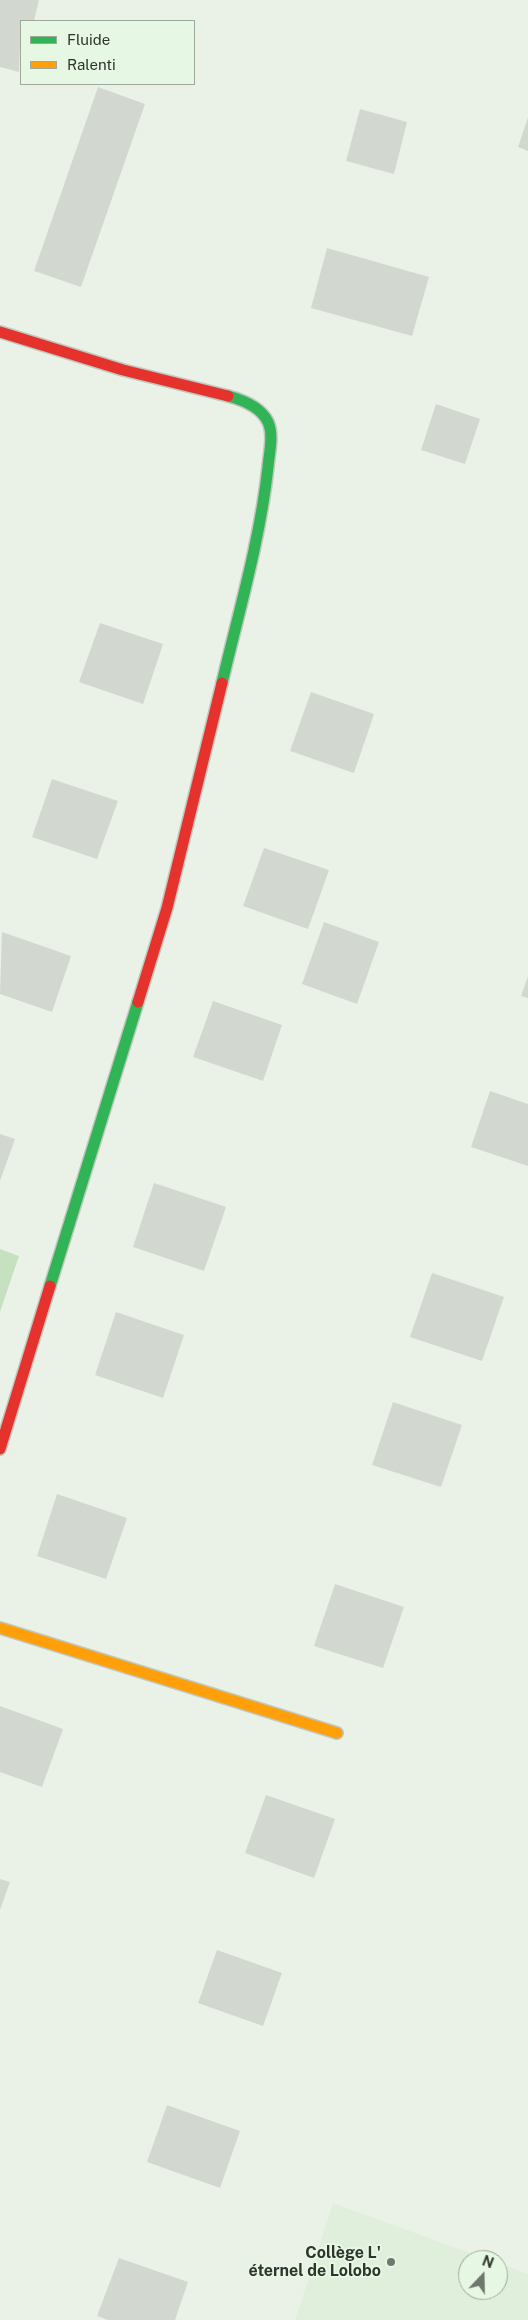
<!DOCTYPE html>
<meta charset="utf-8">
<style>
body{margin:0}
#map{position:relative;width:528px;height:2320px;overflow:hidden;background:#eaf2e8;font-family:"Public Sans",sans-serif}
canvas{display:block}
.legend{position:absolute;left:20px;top:20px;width:175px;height:65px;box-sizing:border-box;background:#e6f7e3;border:1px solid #9da99a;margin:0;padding:6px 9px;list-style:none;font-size:15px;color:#2f352d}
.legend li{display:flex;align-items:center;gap:10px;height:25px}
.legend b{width:25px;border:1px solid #9da99a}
.north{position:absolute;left:458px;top:2250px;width:50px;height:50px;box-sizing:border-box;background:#e6f7e3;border:1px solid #9da99a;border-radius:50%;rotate:21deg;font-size:14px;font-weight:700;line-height:20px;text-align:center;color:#2f352d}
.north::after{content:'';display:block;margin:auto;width:18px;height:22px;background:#70776e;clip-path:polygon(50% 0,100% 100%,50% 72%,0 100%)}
</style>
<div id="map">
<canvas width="528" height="2320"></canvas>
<ul class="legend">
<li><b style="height:6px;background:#30b455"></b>Fluide</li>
<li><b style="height:6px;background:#ff9f0a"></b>Ralenti</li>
</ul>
<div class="north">N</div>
</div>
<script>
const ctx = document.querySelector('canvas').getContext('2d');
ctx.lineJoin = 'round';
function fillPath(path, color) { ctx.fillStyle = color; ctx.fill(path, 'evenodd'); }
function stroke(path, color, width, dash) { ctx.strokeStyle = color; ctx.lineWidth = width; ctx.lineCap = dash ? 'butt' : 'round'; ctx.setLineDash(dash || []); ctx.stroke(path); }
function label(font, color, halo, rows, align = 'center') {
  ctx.font = font + ' "Public Sans",sans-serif'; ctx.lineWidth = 4; ctx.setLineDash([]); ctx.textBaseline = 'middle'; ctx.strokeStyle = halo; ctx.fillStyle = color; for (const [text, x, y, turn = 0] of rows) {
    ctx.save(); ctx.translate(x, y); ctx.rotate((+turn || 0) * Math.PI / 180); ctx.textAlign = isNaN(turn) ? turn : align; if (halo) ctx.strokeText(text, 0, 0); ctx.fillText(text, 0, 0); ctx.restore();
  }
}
fillPath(new Path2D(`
 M333,2203l156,57h-21v30h30v-27l30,11v46h-233z`), '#e0efdc');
fillPath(new Path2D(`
 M0,1249l19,7 -19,56z`), '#c6e1bf');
fillPath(new Path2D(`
 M0,0h39l-5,21h-13l-2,51 -19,-5z
 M98,87l47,17 -64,183 -47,-16z
 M360,109l47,13 -13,52 -48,-13z
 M528,117v34l-10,-4z
 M327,248l102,29 -17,59 -101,-28z
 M436,404l44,15 -15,45 -44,-14z
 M100,623l63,21 -20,60 -64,-22z
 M311,692l63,22 -20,59 -64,-22z
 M52,779l66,22 -21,58 -65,-22z
 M264,848l65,22 -21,59 -65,-23z
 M324,922l55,20 -22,62 -55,-20z
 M2,932l69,24 -19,56 -52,-18z
 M528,976v22l-7,-2z
 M213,1001l69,24 -19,56 -70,-24z
 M490,1091l38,13v62l-57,-19z
 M0,1134l15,5 -15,42z
 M154,1183l72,24 -22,64 -71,-24z
 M432,1273l72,24 -22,64 -72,-24z
 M116,1312l68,23 -21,63 -68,-23z
 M393,1402l69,23 -21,62 -69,-22z
 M57,1494l70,24 -21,61 -69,-23z
 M335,1584l69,23 -21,61 -69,-22z
 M0,1706l63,23 -21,58 -42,-15z
 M266,1795l69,24 -21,59 -69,-25z
 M0,1879l10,3 -10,28z
 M217,1950l65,23 -19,53 -65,-23z
 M167,2105l73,26 -20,57 -73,-26z
 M119,2258l69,24 -13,38h-67l-11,-4z`), '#d2d8d0');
const fast = new Path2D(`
 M222,683c17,-72 38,-143 46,-216 1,-13 6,-32 0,-45 -7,-15 -25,-22 -40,-26
 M50,1286l88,-284`);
const slow = new Path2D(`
 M0,1628l337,105`);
const jam = new Path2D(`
 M0,332l123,38 105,26
 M138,1002l29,-94 55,-225
 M0,1449l50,-163`);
stroke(fast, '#c0c7be', 14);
stroke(slow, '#c0c7be', 14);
stroke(jam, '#c0c7be', 14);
stroke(fast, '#30b455', 11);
stroke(slow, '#ff9f0a', 11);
stroke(jam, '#e5322d', 11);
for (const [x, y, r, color] of [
 [391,2262,5,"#70776e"]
]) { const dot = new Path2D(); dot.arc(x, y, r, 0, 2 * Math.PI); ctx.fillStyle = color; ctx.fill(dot); stroke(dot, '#e6f7e3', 2); }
label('bold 16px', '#2f352d', '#e6f7e3', [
 ["Collège L'",381,2253],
 ["éternel de Lolobo",381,2271]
], 'right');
</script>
